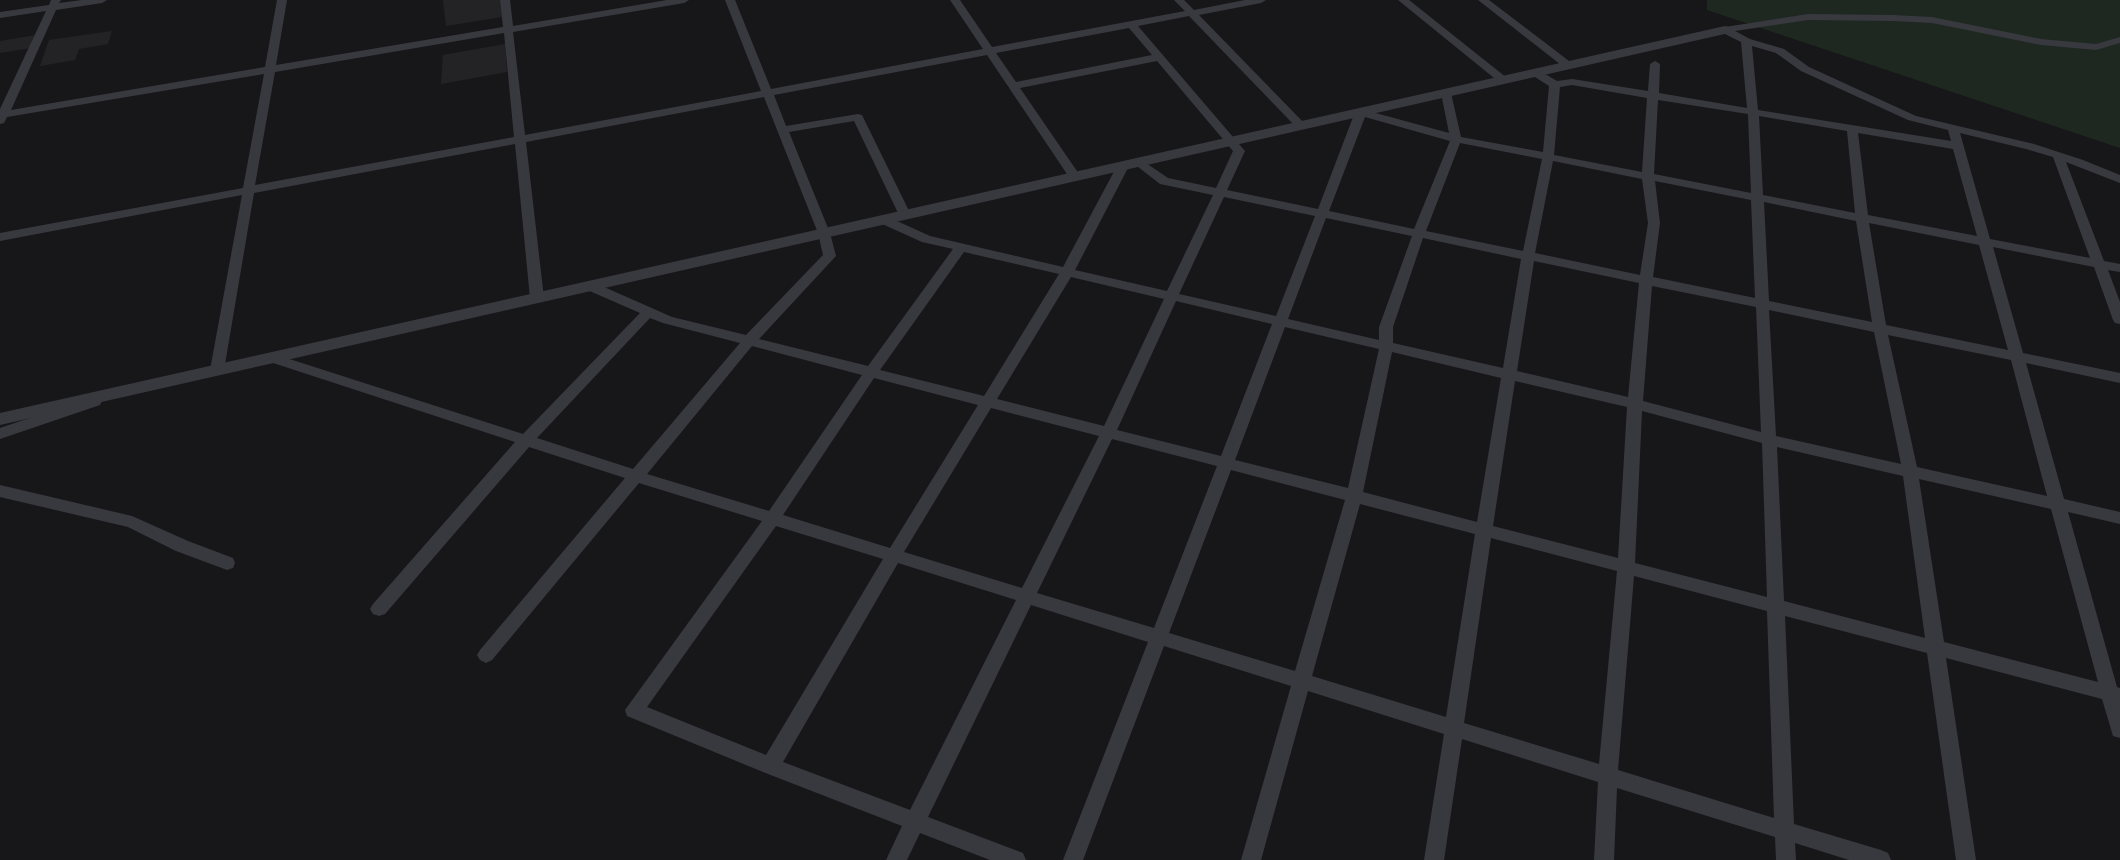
<!DOCTYPE html>
<style>
body{margin:0}
canvas{display:block;background:#171719}
</style>
<canvas width="2120" height="860"></canvas>
<script>
const ctx = document.querySelector('canvas').getContext('2d');
ctx.lineJoin = 'round';
function fillPath(path, color) { ctx.fillStyle = color; ctx.fill(path, 'evenodd'); }
fillPath(new Path2D(`
 M443,0h57l2,17 -56,9z
 M112,31l-4,13 -29,5 -4,11 -35,6 9,-26z
 M36,35l-5,13 -31,5v-12z
 M505,44l2,28 -66,12 2,-29z`), '#232326');
fillPath(new Path2D(`
 M1707,0h413v148l-413,-138z`), '#1e2820');
fillPath(new Path2D(`
 M51,0h10l-2,3 23,-3h25l-5,3 -46,7 -45,100 254,-43 12,-67h10l-11,65 227,-38 -3,-27h10l3,26 154,-26h22l-5,3 -171,29 12,103 236,-44 -36,-91h10l36,89 212,-40 -33,-49h10l32,47 193,-36 -11,-11h10l10,10 51,-10h21l-5,3 -62,12 106,109 2,2 -2,2h-8l-108,-112 -51,10 107,125 -18,39 91,19 37,-97 6,-3 88,24 -8,-40 5,-3 5,3 10,44 82,15 6,-66 -17,-11 -1,-2 1,-2h8l17,10 15,-2 76,12 2,-27 5,-3 5,3 -1,29 88,15 -6,-66 -20,-10 -1,-2 5,-3 83,-13 85,1 39,2 109,22 55,5 24,-7v6l-24,7 -55,-5 -109,-22 -39,-2 -85,-1 -73,11 15,8 34,10 25,18 107,49 118,28 49,16 37,15v8l-54,-21 38,99 16,3v8l-12,-2 12,32v22l-5,-1 -2,-3 -19,-53 -101,-20 30,106 97,20v10l-94,-20 38,136 56,13v12l-52,-12 49,175 3,1v50l-7,-2 -11,-37 -156,-41 30,202h-20l-29,-207 -142,-37 9,208 87,26 7,3 3,7h-42l-54,-17 1,17h-20l-1,-23 -158,-49 -3,72h-20l4,-78 -136,-43 -18,121h-20l20,-126 -136,-43 -47,169h-20l50,-174 -127,-40 -81,214h-20l85,-218 -117,-37 -103,212 95,36 3,7h-36l-70,-27 -13,27h-21l16,-34 -139,-54 -136,-56 -2,-6 137,-189 -123,-38 -147,177 -6,3 -6,-3 -3,-5 3,-5 145,-172 -96,-31 -144,167 -6,2 -6,-2 -3,-5 3,-5 142,-162 -248,-81 -2,-3 2,-3h10l246,79 117,-121 -55,-24 -2,-3 2,-3h10l77,34 74,18 77,-80 -5,-22 -54,-136 -238,45 18,156 -2,3h-10l-2,-3 -15,-154 -261,49 -30,177 -2,3h-10l-2,-3 32,-175 -242,46v-8l243,-45 21,-114 -257,43 -3,6 -4,1v-15l46,-98 -46,7v-6l49,-7zM1129,28l23,27 -136,27 -20,-29zM504,33l10,104 -259,48 20,-113zM1752,46l24,7 25,18 107,49 40,10 3,11 -193,-31zM987,55l84,125h8l2,-3 -61,-89 137,-27 76,90 -17,37 -48,-10 -25,-17h-8l-2,2 27,21 53,11 -46,96 -92,-21 54,-104 -6,-4 -6,4 -54,101 -133,-31 -42,-19h-8l-2,3 2,3 42,19 31,7 -85,117 -109,-27 77,-83 -6,-23 -41,-101 65,-11 45,94 6,4 6,-4 -49,-100 -4,-1 -72,12 -12,-31zM1572,85l75,13 -5,74 -88,-17 6,-68zM1658,100l90,14 3,79 -97,-19zM1759,116l88,15 8,82 -92,-18zM1365,117l85,24 -36,88 -85,-18zM1858,133l95,16 24,87 -109,-21zM1960,133l66,16 27,8 37,101 -100,-19zM1460,143l82,16 -19,92 -97,-20zM1553,161l89,18 6,44 -8,52 -105,-22zM1655,181l96,19 4,98 -102,-21 7,-54zM1224,197l91,19 -39,100 -97,-22zM1764,202l92,19 16,101 -103,-21zM1326,218l86,18 -33,91v13l-91,-21zM1869,223l110,22 29,105 -122,-25zM1423,238l98,21 -18,109 -110,-25v-16zM964,252l95,22 -75,122 -104,-26zM1534,261l105,22 -11,114 -111,-26zM1071,277l93,22 -60,127 -107,-27zM1652,286l104,21 5,125 -118,-31zM1176,301l96,23 -51,132 -104,-26zM1769,310l105,22 27,132 -125,-28zM650,318l13,5 77,20 -107,126 -96,-31zM1285,327l94,22 -31,139 -113,-28zM1888,335l123,25 36,136 -130,-29zM752,346l110,29 -93,136 -122,-37zM1392,352l109,26 -24,144 -114,-30zM874,378l104,27 -88,143 -107,-33zM1515,381l112,26 -9,151 -125,-32zM991,408l108,28 -77,152 -118,-36zM1642,411l120,32 5,154 -132,-34zM1112,439l105,27 -63,162 -117,-35zM1777,447l126,29 22,162 -141,-37zM1231,470l114,30 -50,171 -126,-38zM1919,479l132,30 47,173 -154,-40zM1360,504l115,30 -29,183 -134,-41zM776,526l107,33 -117,196 -119,-48zM1491,538l126,33 -18,193 -135,-41zM898,563l118,37 -106,210 -127,-48zM1634,576l133,35 7,207 -156,-48z
 M1398,0h11l98,78 1,2 -1,2h-8z
 M1478,0h11l84,64 1,2 -1,2h-8z
 M95,396l5,1 2,4 -2,4 -100,34v-11z
 M0,485l132,31 56,25 45,17 2,5 -2,5 -6,2 -51,-19 -48,-24 -128,-30z`), '#38383f');
fillPath(new Path2D(`
 M1725,26l4,1 2,3 -2,3 -1729,392v-12z`), '#38383f');
</script>
